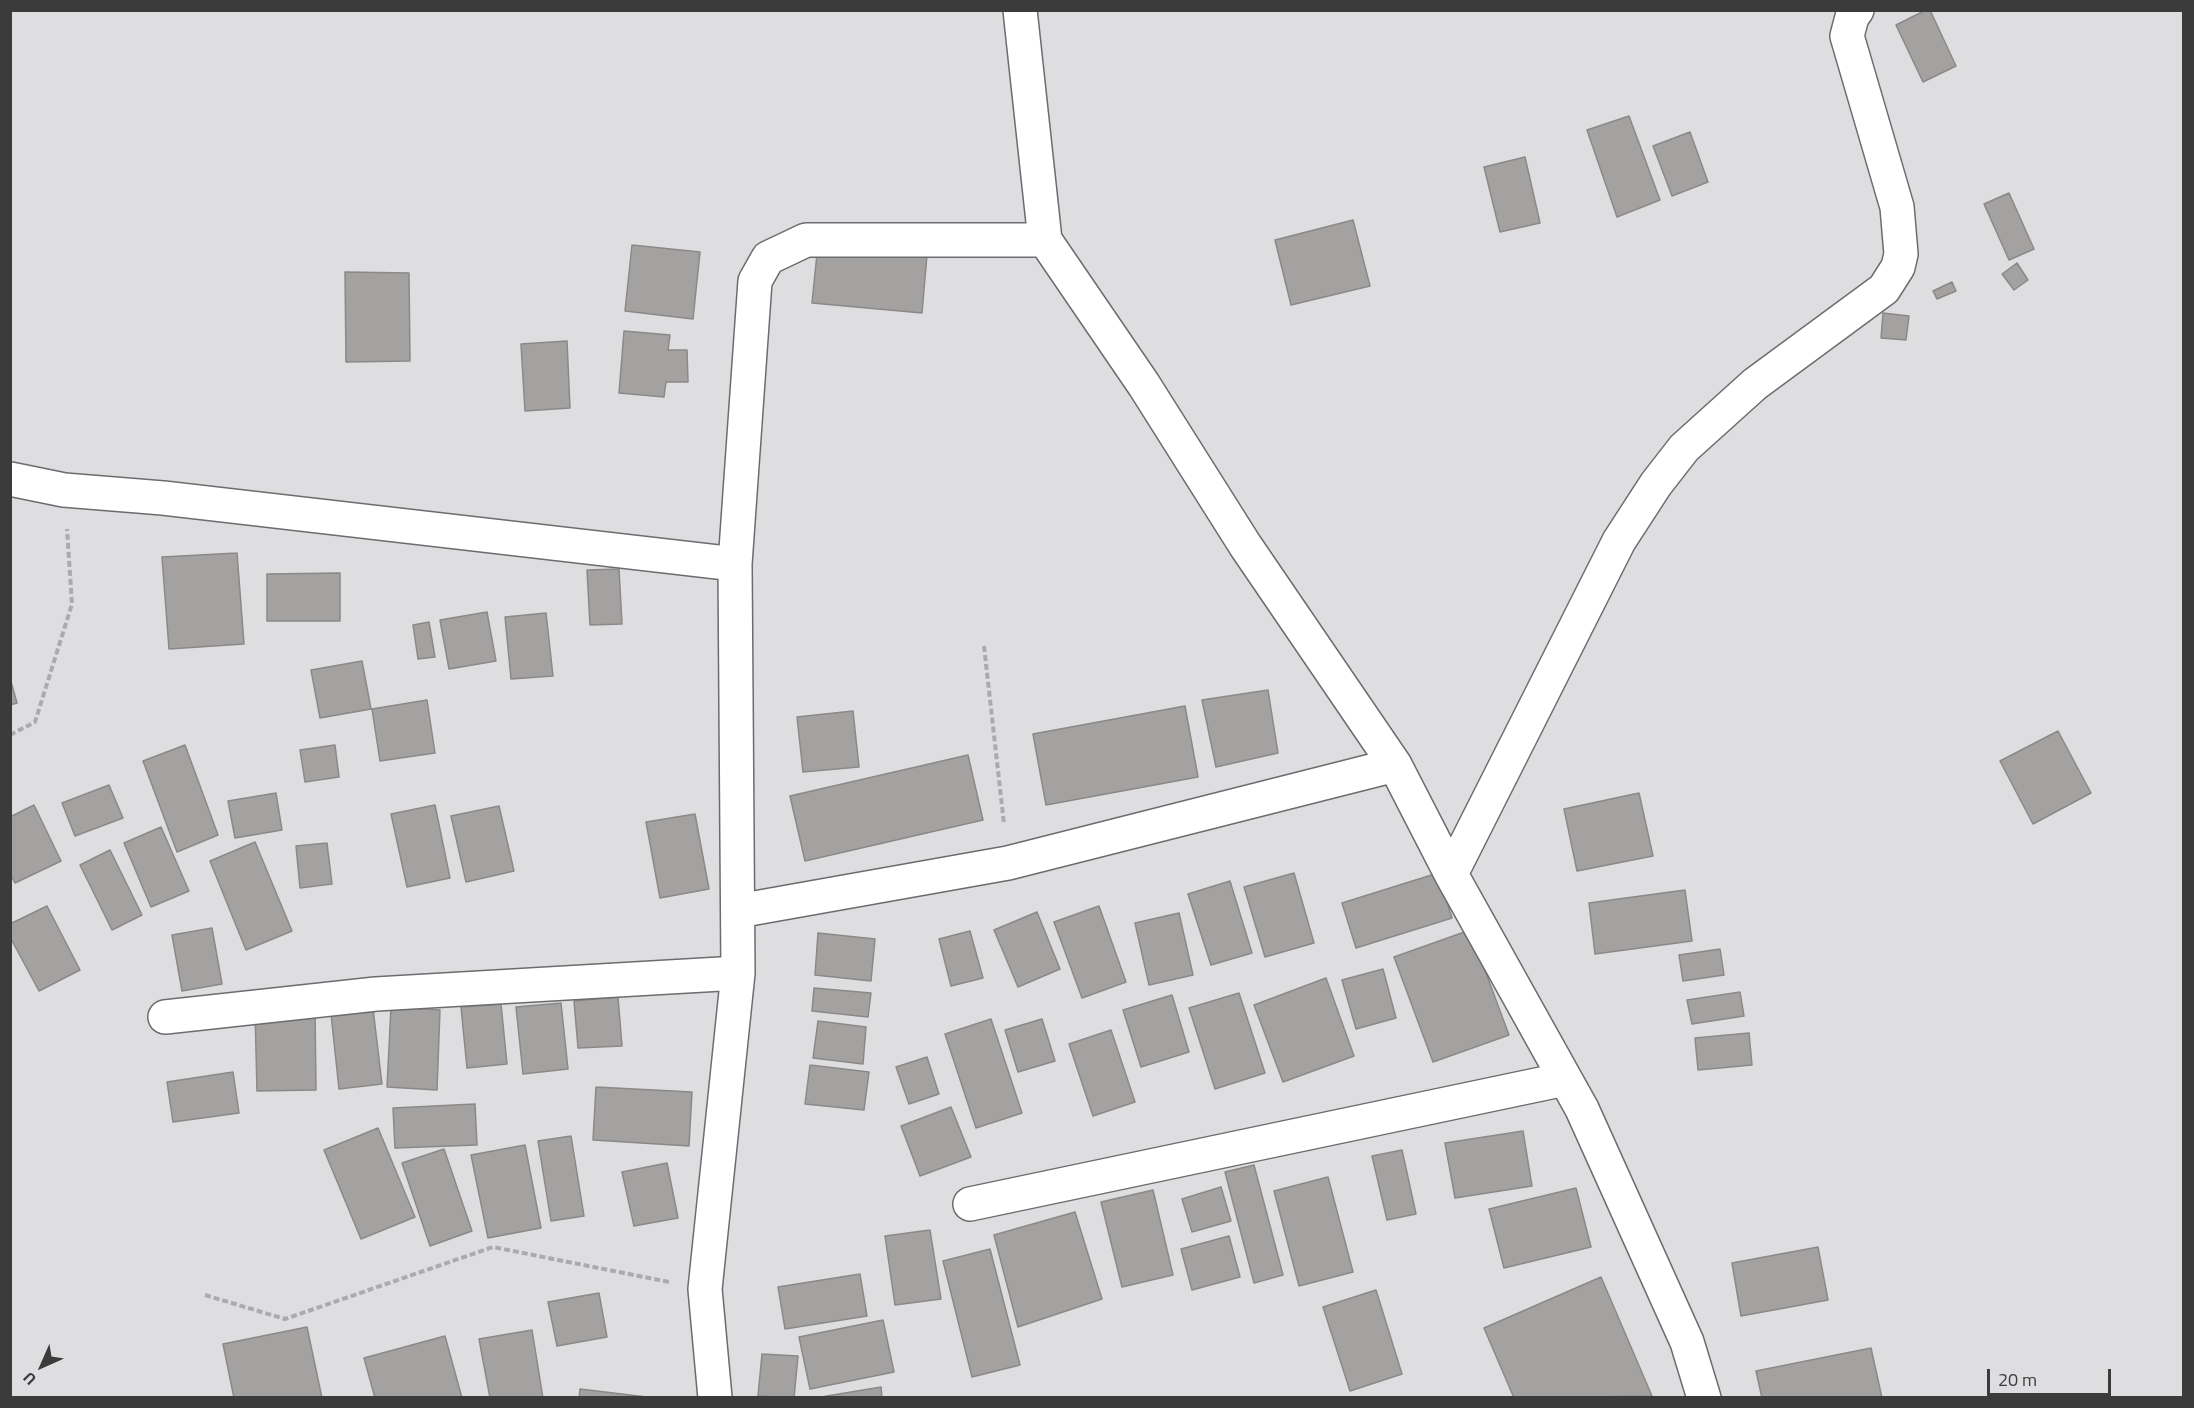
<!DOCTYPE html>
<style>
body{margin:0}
#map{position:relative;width:2194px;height:1408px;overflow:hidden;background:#dedee0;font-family:"Titillium Web",sans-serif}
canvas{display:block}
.frame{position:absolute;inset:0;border:12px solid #3b3b3c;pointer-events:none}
.north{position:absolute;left:12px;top:1336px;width:60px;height:60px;-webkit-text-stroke:4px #dedee0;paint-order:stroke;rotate:225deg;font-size:16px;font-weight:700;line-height:24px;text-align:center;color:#3b3b3c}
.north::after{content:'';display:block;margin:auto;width:21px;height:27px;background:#3b3b3c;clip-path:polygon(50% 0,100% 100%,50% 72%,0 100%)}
.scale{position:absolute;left:1987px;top:1369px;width:124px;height:27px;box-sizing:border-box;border:3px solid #3b3b3c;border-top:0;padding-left:8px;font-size:18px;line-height:21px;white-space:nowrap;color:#3b3b3c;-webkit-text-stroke:4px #dedee0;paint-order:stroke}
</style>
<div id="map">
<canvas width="2194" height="1408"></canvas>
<div class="frame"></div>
<div class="north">U</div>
<div class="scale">20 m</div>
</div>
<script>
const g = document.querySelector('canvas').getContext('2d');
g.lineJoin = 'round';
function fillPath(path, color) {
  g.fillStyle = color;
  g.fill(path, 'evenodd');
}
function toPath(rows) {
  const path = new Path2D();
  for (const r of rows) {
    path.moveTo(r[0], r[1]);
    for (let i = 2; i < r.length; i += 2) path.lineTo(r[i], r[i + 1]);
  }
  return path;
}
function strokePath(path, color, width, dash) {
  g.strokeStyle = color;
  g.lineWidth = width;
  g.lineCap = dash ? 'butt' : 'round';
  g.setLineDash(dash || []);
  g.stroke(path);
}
const building = toPath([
 [1926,10,1930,10,1956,66,1923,82,1896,25,1926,10],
 [1629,116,1660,200,1617,217,1587,130,1629,116],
 [1690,132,1708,182,1672,196,1653,146,1690,132],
 [1525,157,1540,223,1500,232,1484,167,1525,157],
 [2009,193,2034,249,2009,260,1984,204,2009,193],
 [1353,220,1370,286,1291,305,1275,240,1353,220],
 [818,244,927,255,922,313,812,303,818,244],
 [632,245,700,252,693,319,625,311,632,245],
 [2017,263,2028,280,2014,290,2002,274,2017,263],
 [345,272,409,273,410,361,346,362,345,272],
 [1952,282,1956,291,1937,299,1933,291,1952,282],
 [1883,313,1909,316,1906,340,1881,338,1883,313],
 [624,331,670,335,668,350,687,350,688,382,666,382,664,397,619,393,624,331],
 [567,341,570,408,525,411,521,344,567,341],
 [237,553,244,644,169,649,162,557,237,553],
 [619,569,622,624,590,625,587,570,619,569],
 [340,573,340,621,267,621,267,574,340,573],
 [487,612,496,661,449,669,440,620,487,612],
 [546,613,553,676,511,679,505,617,546,613],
 [429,622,435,657,418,659,413,625,429,622],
 [362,661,371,709,320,718,311,670,362,661],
 [10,678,17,703,10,705,10,678],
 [1268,690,1278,753,1216,767,1202,700,1268,690],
 [427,700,435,753,380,761,372,709,427,700],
 [1185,706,1198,777,1046,805,1033,734,1185,706],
 [853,711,859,767,803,772,797,717,853,711],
 [2058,731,2091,793,2033,824,2000,761,2058,731],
 [185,745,218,835,177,852,143,761,185,745],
 [335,745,339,777,305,782,300,750,335,745],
 [968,755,983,820,805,861,790,796,968,755],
 [109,785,123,818,75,836,62,803,109,785],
 [276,793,282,830,235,838,228,801,276,793],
 [1639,793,1653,856,1577,871,1564,809,1639,793],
 [34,805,61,861,15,883,10,874,10,817,34,805],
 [435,805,450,878,407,887,391,814,435,805],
 [499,806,514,871,466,882,451,816,499,806],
 [695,814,709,889,660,898,646,822,695,814],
 [161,827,189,891,151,907,124,843,161,827],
 [255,842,292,931,246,950,210,861,255,842],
 [327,843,332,884,300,888,296,846,327,843],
 [110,850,142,915,112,930,80,865,110,850],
 [1294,873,1314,943,1265,957,1244,887,1294,873],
 [1438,873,1452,918,1356,948,1342,903,1438,873],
 [1230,881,1252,953,1211,965,1188,894,1230,881],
 [1685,890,1692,941,1595,954,1589,903,1685,890],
 [47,906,80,970,39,991,10,937,10,924,47,906],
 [1099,906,1126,982,1082,998,1054,922,1099,906],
 [1037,912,1060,969,1018,987,994,930,1037,912],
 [1179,913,1193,975,1149,985,1135,923,1179,913],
 [212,928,222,984,182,991,172,935,212,928],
 [1470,930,1509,1035,1433,1062,1394,957,1470,930],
 [970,931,983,978,951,986,939,939,970,931],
 [818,933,875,939,871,981,815,975,818,933],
 [1720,949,1724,975,1683,981,1679,955,1720,949],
 [1383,969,1396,1018,1356,1029,1342,980,1383,969],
 [1326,978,1354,1056,1283,1082,1254,1005,1326,978],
 [814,988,871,993,868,1017,812,1011,814,988],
 [1740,992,1744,1016,1692,1024,1687,1000,1740,992],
 [1239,993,1265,1073,1215,1089,1189,1008,1239,993],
 [1172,995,1189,1052,1141,1067,1123,1010,1172,995],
 [618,997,622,1046,578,1048,574,1001,618,997],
 [372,1000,382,1084,339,1089,330,1005,372,1000],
 [561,1003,568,1069,523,1074,516,1007,561,1003],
 [501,1004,507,1064,467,1068,461,1007,501,1004],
 [391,1007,440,1010,437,1090,387,1087,391,1007],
 [315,1010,316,1090,257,1091,255,1011,315,1010],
 [991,1019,1022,1113,976,1128,945,1034,991,1019],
 [1042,1019,1055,1061,1018,1072,1005,1030,1042,1019],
 [818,1021,866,1027,863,1064,813,1058,818,1021],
 [1111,1030,1135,1102,1093,1116,1069,1044,1111,1030],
 [1749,1033,1752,1065,1698,1070,1695,1038,1749,1033],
 [927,1057,939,1094,909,1104,896,1067,927,1057],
 [810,1065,869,1072,864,1110,805,1104,810,1065],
 [233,1072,239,1113,173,1122,167,1082,233,1072],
 [596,1087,692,1092,689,1146,593,1140,596,1087],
 [475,1104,477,1145,395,1148,393,1108,475,1104],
 [951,1107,971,1157,920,1176,901,1126,951,1107],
 [378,1128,415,1217,361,1239,324,1150,378,1128],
 [1523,1131,1532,1186,1455,1198,1445,1143,1523,1131],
 [571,1136,584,1216,551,1221,538,1141,571,1136],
 [525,1145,541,1228,488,1238,471,1155,525,1145],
 [444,1149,472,1231,430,1246,402,1163,444,1149],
 [1402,1150,1416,1214,1387,1220,1372,1156,1402,1150],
 [667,1163,678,1218,634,1226,622,1172,667,1163],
 [1254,1165,1283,1275,1254,1283,1225,1172,1254,1165],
 [1328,1177,1353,1272,1299,1286,1274,1191,1328,1177],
 [1221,1187,1231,1221,1192,1232,1182,1199,1221,1187],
 [1576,1188,1591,1247,1504,1268,1489,1209,1576,1188],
 [1153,1190,1173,1275,1122,1287,1101,1202,1153,1190],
 [1075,1212,1102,1299,1018,1327,994,1235,1075,1212],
 [930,1230,941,1299,895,1305,885,1236,930,1230],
 [1229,1236,1240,1277,1192,1290,1181,1249,1229,1236],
 [1818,1247,1828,1300,1741,1316,1732,1263,1818,1247],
 [990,1249,1020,1365,972,1377,943,1261,990,1249],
 [860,1274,867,1316,785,1329,778,1287,860,1274],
 [1601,1277,1652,1396,1514,1398,1484,1328,1601,1277],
 [1376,1290,1402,1374,1350,1391,1323,1307,1376,1290],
 [599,1293,607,1337,557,1346,548,1302,599,1293],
 [883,1320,894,1372,810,1389,799,1337,883,1320],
 [307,1327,322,1398,234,1398,223,1344,307,1327],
 [532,1330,543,1398,490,1398,479,1339,532,1330],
 [445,1336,462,1398,375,1398,364,1358,445,1336],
 [1871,1348,1882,1398,1762,1398,1756,1371,1871,1348],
 [762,1354,798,1356,794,1398,758,1396,762,1354],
 [881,1387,882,1398,815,1398,881,1387],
 [580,1389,655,1398,579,1398,580,1389]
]);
const path = toPath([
 [984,646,1004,824],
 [10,735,35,722,72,604,67,529],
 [205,1295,285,1319,493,1247,669,1282]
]);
const minor = toPath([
 [1020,10,1045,240,1144,385,1245,545,1395,765,1451,874,1582,1109,1687,1342,1704,1398],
 [10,479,64,490,163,498,735,564],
 [1451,874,1619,541,1656,484,1684,448,1755,384,1884,289,1898,267,1901,254,1897,207,1847,36,1852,17,1857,10],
 [738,911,1008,863,1395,765],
 [165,1017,376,994,738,973],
 [970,1204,1565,1079],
 [715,1398,705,1289,738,973,735,564,755,281,768,258,806,240,1045,240]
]);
fillPath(building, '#a4a2a1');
strokePath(building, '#8b8888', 1.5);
strokePath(minor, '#6c6c6e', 36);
strokePath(path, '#ababad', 4, [6, 3]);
strokePath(minor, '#fff', 33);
</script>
